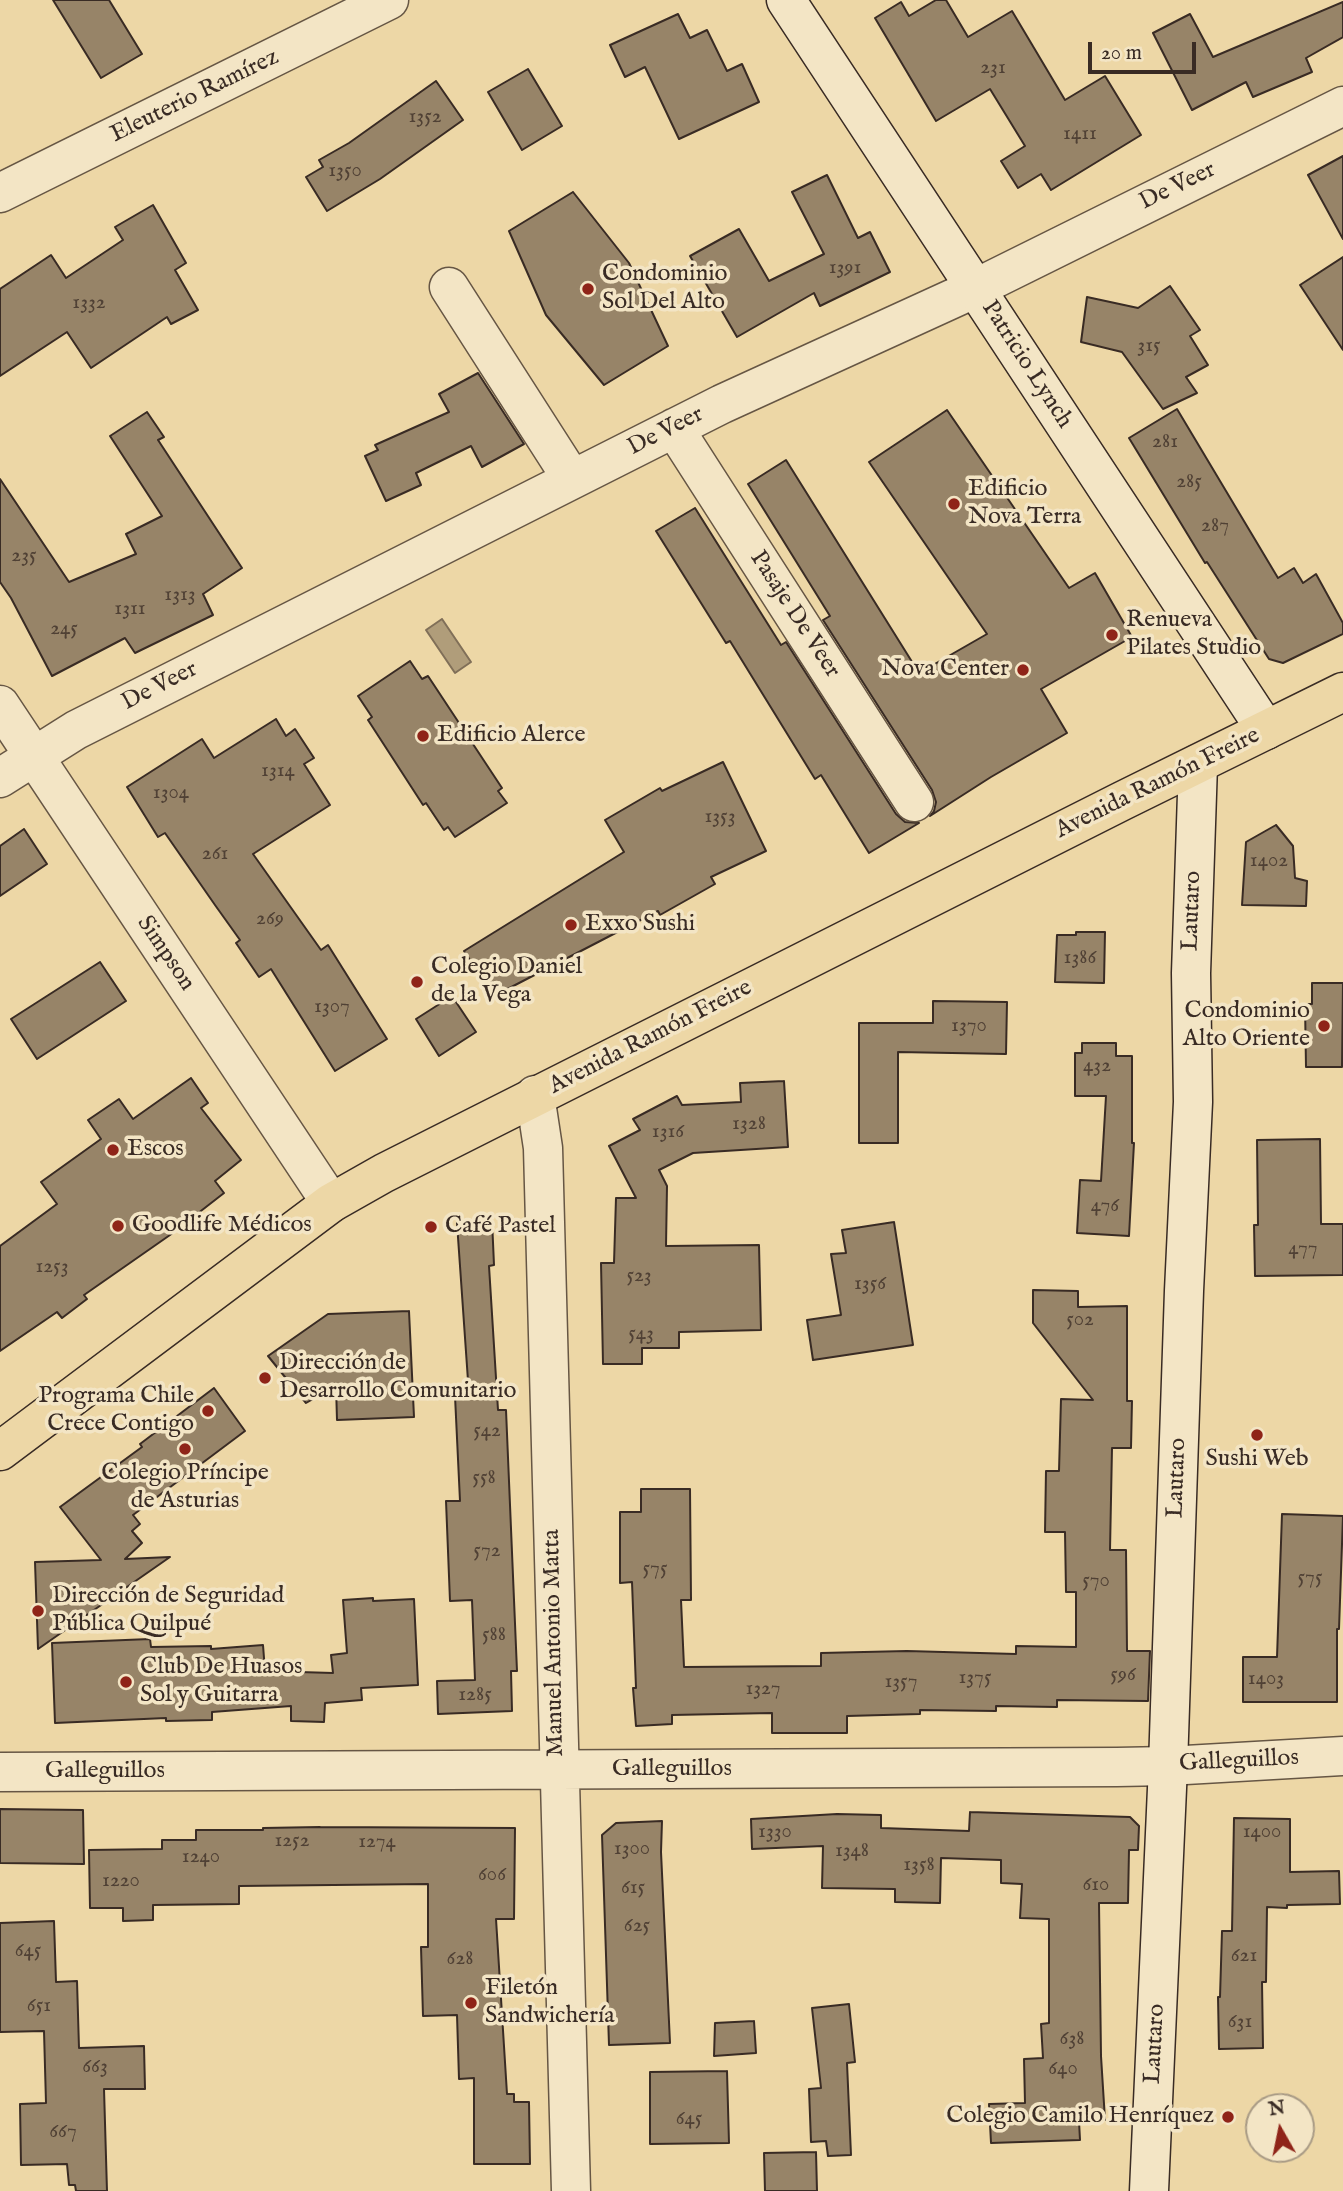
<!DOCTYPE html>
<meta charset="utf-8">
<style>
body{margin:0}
#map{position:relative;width:1343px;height:2191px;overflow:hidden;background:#edd7a6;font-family:"IM FELL English",serif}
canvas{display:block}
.north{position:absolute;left:1245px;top:2093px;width:70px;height:70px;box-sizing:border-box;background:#f3e5c5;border:2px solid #a99b85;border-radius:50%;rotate:351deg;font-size:19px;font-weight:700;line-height:28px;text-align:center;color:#392b24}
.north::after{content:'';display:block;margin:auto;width:24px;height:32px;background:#8f2418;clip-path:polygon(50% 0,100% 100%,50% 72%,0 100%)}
.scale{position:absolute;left:1088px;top:42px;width:108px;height:32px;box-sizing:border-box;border:4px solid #392b24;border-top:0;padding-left:9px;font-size:21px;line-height:24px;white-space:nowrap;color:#392b24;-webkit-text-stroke:5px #f3e5c5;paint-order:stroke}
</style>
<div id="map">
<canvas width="1343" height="2191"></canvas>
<div class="north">N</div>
<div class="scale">20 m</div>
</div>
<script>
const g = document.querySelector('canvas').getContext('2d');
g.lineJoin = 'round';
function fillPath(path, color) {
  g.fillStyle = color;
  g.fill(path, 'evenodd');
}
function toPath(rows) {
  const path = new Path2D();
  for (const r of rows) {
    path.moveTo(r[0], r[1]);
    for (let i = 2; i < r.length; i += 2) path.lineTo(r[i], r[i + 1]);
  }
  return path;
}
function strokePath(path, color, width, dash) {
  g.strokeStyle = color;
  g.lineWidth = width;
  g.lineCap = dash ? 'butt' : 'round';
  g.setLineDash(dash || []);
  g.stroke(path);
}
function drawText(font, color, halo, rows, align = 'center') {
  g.font = font + ' "IM FELL English",serif';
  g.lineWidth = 7;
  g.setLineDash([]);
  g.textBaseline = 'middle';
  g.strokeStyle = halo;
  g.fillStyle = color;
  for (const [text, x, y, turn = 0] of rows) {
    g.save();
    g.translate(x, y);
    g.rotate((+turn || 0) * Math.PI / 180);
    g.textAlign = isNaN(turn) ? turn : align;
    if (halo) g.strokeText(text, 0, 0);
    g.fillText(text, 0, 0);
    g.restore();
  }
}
const water = toPath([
 [442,619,471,662,455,673,426,630,442,619]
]);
const building = toPath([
 [53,0,109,0,142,54,101,78,53,0],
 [936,0,946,0,968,37,1012,11,1065,100,1105,76,1141,135,1051,190,1041,174,1018,188,1001,161,1025,146,990,89,936,121,875,18,901,2,909,16,936,0],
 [1343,2,1343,37,1306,58,1312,72,1253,97,1246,82,1192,110,1153,33,1190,14,1213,57,1343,2],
 [678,14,690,38,707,30,727,71,742,64,759,102,679,139,645,67,625,77,610,45,678,14],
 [528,69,562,126,522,150,488,92,528,69],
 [436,81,463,120,380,179,327,211,306,177,323,167,319,160,349,143,436,81],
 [1343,156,1343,239,1308,175,1343,156],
 [827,175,858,238,870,232,890,272,820,306,814,293,737,337,690,256,739,229,769,281,824,254,792,192,827,175],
 [573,192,629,263,668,346,604,385,546,315,509,231,573,192],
 [153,205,186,263,175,270,198,310,171,324,167,317,91,368,67,332,0,376,0,289,51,255,66,278,123,240,115,227,153,205],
 [1343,257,1343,350,1300,285,1343,257],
 [1170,286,1200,330,1190,336,1208,365,1186,377,1197,393,1163,409,1122,352,1081,342,1087,297,1138,308,1170,286],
 [478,373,524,444,482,467,471,446,416,473,421,485,386,501,365,456,378,450,375,445,449,412,439,394,478,373],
 [1177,409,1278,578,1294,568,1303,583,1316,574,1343,623,1343,634,1283,663,1269,659,1207,562,1205,563,1129,438,1177,409],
 [947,410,1069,588,1095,573,1132,637,1041,689,1067,733,991,777,930,816,934,811,936,802,932,790,823,620,830,616,748,484,786,460,919,673,987,634,869,462,947,410],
 [147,412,164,437,158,440,242,568,203,594,213,615,135,653,125,638,52,676,11,598,0,582,0,479,69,582,136,554,126,534,162,516,110,436,147,412],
 [695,508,781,645,786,642,896,814,905,822,919,823,869,853,821,775,815,779,730,641,726,643,656,531,695,508],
 [410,661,422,679,428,676,502,788,498,791,507,803,455,837,448,827,444,830,426,803,423,805,368,720,372,717,358,696,410,661],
 [276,719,286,736,295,729,314,758,304,764,330,805,253,854,321,950,328,945,387,1039,335,1071,271,969,259,977,236,943,240,940,215,905,165,833,158,837,127,787,202,739,214,758,276,719],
 [723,762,766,851,711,877,715,884,660,915,658,911,494,996,464,951,624,852,605,820,660,788,662,791,723,762],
 [1276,825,1293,846,1295,878,1307,881,1306,906,1242,905,1246,842,1276,825],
 [24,829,47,864,0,896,0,846,24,829],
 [1076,932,1105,932,1104,983,1055,982,1057,935,1076,935,1076,932],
 [100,962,126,1001,37,1059,11,1019,100,962],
 [1312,983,1343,983,1342,1067,1306,1067,1305,1004,1312,1004,1312,983],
 [452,996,476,1032,439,1056,416,1019,452,996],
 [933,1001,1007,1002,1006,1054,898,1052,898,1143,859,1143,859,1023,933,1023,933,1001],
 [1082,1043,1116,1043,1116,1056,1132,1056,1132,1143,1134,1143,1129,1236,1077,1233,1080,1180,1101,1181,1106,1096,1075,1096,1075,1053,1082,1053,1082,1043],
 [191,1078,208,1103,201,1108,241,1160,215,1181,224,1193,170,1235,84,1295,87,1299,62,1318,57,1312,0,1351,0,1246,57,1204,41,1182,101,1139,88,1120,119,1099,133,1119,191,1078],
 [784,1081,788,1147,693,1153,659,1170,667,1186,666,1246,759,1245,761,1330,679,1332,679,1348,642,1348,642,1364,603,1364,601,1263,614,1263,616,1198,636,1198,609,1146,640,1130,633,1119,677,1096,682,1105,741,1102,740,1083,784,1081],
 [1320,1139,1321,1224,1343,1224,1343,1275,1255,1276,1254,1225,1258,1225,1257,1140,1320,1139],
 [492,1220,494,1265,489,1266,498,1410,506,1410,517,1671,511,1671,512,1711,438,1714,437,1681,475,1680,472,1600,450,1601,446,1501,460,1501,455,1396,469,1395,457,1223,492,1220],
 [894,1222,913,1345,813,1360,807,1320,841,1315,831,1254,846,1253,842,1230,894,1222],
 [1033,1290,1078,1291,1078,1307,1127,1306,1127,1401,1132,1401,1131,1448,1112,1448,1110,1550,1126,1550,1127,1651,1150,1651,1148,1701,1057,1700,1057,1707,996,1706,996,1711,920,1710,920,1714,847,1716,847,1733,772,1733,772,1713,672,1715,672,1724,636,1726,633,1688,636,1688,632,1582,620,1583,620,1512,641,1512,641,1489,690,1489,691,1600,681,1600,684,1667,821,1666,821,1653,907,1651,1016,1654,1016,1646,1076,1647,1076,1592,1066,1592,1065,1532,1045,1532,1046,1471,1059,1471,1061,1399,1093,1400,1033,1323,1033,1290],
 [409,1311,414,1417,337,1420,336,1386,306,1403,268,1356,328,1314,409,1311],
 [214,1388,245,1431,133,1515,140,1524,132,1531,142,1543,125,1559,170,1557,38,1649,35,1562,101,1560,60,1507,142,1447,140,1444,214,1388],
 [1282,1514,1343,1516,1339,1629,1337,1629,1337,1702,1243,1702,1243,1657,1277,1657,1282,1514],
 [373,1598,373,1601,414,1599,418,1685,361,1688,362,1700,325,1703,324,1722,291,1721,291,1706,212,1712,212,1720,166,1721,166,1718,55,1723,52,1643,150,1639,151,1647,211,1646,211,1649,263,1645,265,1671,333,1673,331,1655,347,1653,343,1600,373,1598],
 [0,1809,83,1810,84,1864,0,1863,0,1809],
 [970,1812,1130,1817,1139,1826,1138,1850,1129,1850,1128,1903,1099,1903,1101,2056,1105,2120,1079,2121,1080,2140,991,2143,989,2104,1025,2103,1024,2059,1043,2058,1041,2024,1049,2023,1049,1919,1020,1918,1022,1884,1001,1883,1001,1860,941,1858,940,1903,895,1902,895,1889,822,1888,823,1846,752,1849,751,1819,837,1814,881,1815,881,1828,969,1831,970,1812],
 [1234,1818,1290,1819,1290,1872,1339,1871,1340,1904,1287,1905,1287,1908,1267,1907,1266,1982,1262,1982,1263,2048,1219,2049,1218,1997,1220,1997,1222,1931,1232,1931,1234,1818],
 [662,1821,661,1852,670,2043,609,2045,602,1835,616,1823,662,1821],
 [320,1827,515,1828,514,1919,496,1919,507,2094,514,2094,514,2102,529,2102,530,2164,474,2164,474,2078,459,2079,457,2015,423,2016,421,1947,428,1947,428,1884,239,1886,239,1904,153,1905,153,1920,123,1921,123,1908,90,1908,89,1850,162,1849,162,1840,196,1840,196,1830,263,1830,263,1828,320,1827],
 [54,1921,56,1982,77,1981,79,2048,144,2046,145,2089,104,2089,107,2191,76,2191,75,2185,69,2185,67,2164,21,2165,20,2104,46,2103,44,2031,0,2032,0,1923,54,1921],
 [849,2004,855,2062,847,2063,851,2155,828,2156,826,2141,811,2142,809,2089,821,2088,812,2008,849,2004],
 [754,2021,756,2053,714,2056,715,2023,754,2021],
 [727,2071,729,2143,650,2144,650,2072,727,2071],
 [816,2152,817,2191,765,2191,764,2153,816,2152]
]);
const street = toPath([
 [0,193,389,0],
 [449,287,572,479],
 [674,428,914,802],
 [0,705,331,1203],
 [0,778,76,730,722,404,976,288,1343,106],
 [535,1095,543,1148,571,2191],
 [0,1772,1117,1767,1168,1766,1343,1756]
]);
const secondary = toPath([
 [786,0,1266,730],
 [1149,2191,1168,1766,1184,1291,1193,1102,1191,973,1198,764]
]);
const primary = toPath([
 [0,1451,331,1203,384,1173,1122,801,1343,692]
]);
const markers = [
 [588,289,7,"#8f2418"],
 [954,504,7,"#8f2418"],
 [1112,635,7,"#8f2418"],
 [1023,670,7,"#8f2418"],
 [423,736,7,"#8f2418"],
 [571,925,7,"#8f2418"],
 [417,982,7,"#8f2418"],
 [1324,1026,7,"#8f2418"],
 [113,1150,7,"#8f2418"],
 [118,1226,7,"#8f2418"],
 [431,1227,7,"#8f2418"],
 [265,1378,7,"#8f2418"],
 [208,1411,7,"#8f2418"],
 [1257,1435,7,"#8f2418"],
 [185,1449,7,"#8f2418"],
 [38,1611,7,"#8f2418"],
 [126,1682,7,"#8f2418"],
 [471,2003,7,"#8f2418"],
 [1228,2117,7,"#8f2418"]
];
const numberNames = [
 ["231",993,69],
 ["1352",425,118],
 ["1411",1080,135],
 ["1350",345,172],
 ["1391",845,269],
 ["1332",89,304],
 ["315",1149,347],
 ["281",1165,443],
 ["285",1189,483],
 ["287",1215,527],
 ["235",24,557],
 ["1313",180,596],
 ["1311",130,610],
 ["245",64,630],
 ["1314",278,772],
 ["1304",171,794],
 ["1353",720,818],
 ["261",215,855],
 ["1402",1269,862],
 ["269",270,920],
 ["1386",1080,959],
 ["1307",332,1008],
 ["1370",969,1027],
 ["432",1097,1067],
 ["1328",749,1125],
 ["1316",668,1133],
 ["476",1105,1207],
 ["477",1303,1250],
 ["1253",52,1268],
 ["523",639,1277],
 ["1356",870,1285],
 ["502",1080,1321],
 ["543",641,1335],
 ["542",487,1432],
 ["558",484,1479],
 ["572",487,1552],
 ["575",655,1570],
 ["575",1310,1579],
 ["570",1096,1582],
 ["588",494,1636],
 ["596",1123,1676],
 ["1375",975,1679],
 ["1403",1266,1680],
 ["1357",901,1683],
 ["1327",763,1690],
 ["1285",475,1696],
 ["1330",775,1833],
 ["1400",1262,1833],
 ["1252",292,1842],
 ["1274",377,1843],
 ["1300",632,1850],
 ["1348",852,1852],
 ["1240",201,1858],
 ["1358",919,1866],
 ["606",492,1876],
 ["1220",121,1882],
 ["610",1096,1886],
 ["615",633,1889],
 ["625",637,1927],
 ["645",28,1952],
 ["621",1244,1957],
 ["628",460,1960],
 ["651",39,2007],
 ["631",1240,2023],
 ["638",1072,2040],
 ["663",95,2068],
 ["640",1063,2070],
 ["645",689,2120],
 ["667",63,2133]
];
const streetNames = [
 ["Eleuterio Ramírez",195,97,-26],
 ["De Veer",1178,187,-26],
 ["Patricio Lynch",1026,365,57],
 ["De Veer",666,432,-27],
 ["Pasaje De Veer",794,615,57],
 ["De Veer",160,687,-27],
 ["Avenida Ramón Freire",1158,784,-26],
 ["Lautaro",1193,911,-88],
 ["Simpson",165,954,56],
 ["Avenida Ramón Freire",651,1038,-27],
 ["Lautaro",1178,1478,-88],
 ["Manuel Antonio Matta",555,1643,-91],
 ["Galleguillos",1239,1762,-3],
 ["Galleguillos",672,1770],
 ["Galleguillos",105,1772],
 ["Lautaro",1156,2044,-87]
];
const poiNames = [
 ["Condominio",602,275],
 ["Sol Del Alto",602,303],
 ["Edificio",968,490],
 ["Nova Terra",968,518],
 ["Renueva",1126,621],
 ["Pilates Studio",1126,649],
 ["Nova Center",1009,670,"right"],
 ["Edificio Alerce",437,736],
 ["Exxo Sushi",585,925],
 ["Colegio Daniel",431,968],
 ["de la Vega",431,996],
 ["Condominio",1310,1012,"right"],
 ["Alto Oriente",1310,1040,"right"],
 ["Escos",127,1150],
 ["Goodlife Médicos",132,1226],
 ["Café Pastel",445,1227],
 ["Dirección de",279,1364],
 ["Desarrollo Comunitario",279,1392],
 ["Programa Chile",194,1397,"right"],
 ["Crece Contigo",194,1425,"right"],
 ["Sushi Web",1257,1460,"center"],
 ["Colegio Príncipe",185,1474,"center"],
 ["de Asturias",185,1502,"center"],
 ["Dirección de Seguridad",52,1597],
 ["Pública Quilpué",52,1625],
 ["Club De Huasos",140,1668],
 ["Sol y Guitarra",140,1696],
 ["Filetón",485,1989],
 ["Sandwichería",485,2017],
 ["Colegio Camilo Henríquez",1214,2117,"right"]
];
fillPath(water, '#b09d7a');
strokePath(water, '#806f58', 2);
fillPath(building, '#978468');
strokePath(building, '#392b24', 2);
strokePath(street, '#665644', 41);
strokePath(secondary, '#392b24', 41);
strokePath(primary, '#392b24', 41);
strokePath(street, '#f3e5c5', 38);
strokePath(secondary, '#f3e5c5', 38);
strokePath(primary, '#edd7a6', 38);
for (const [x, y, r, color] of markers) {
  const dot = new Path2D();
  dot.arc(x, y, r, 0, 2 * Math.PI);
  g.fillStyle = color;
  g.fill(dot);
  strokePath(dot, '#f3e5c5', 2.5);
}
drawText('21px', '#504135', null, numberNames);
drawText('24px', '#392b24', '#f3e5c5', streetNames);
drawText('24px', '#392b24', '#f3e5c5', poiNames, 'left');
</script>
